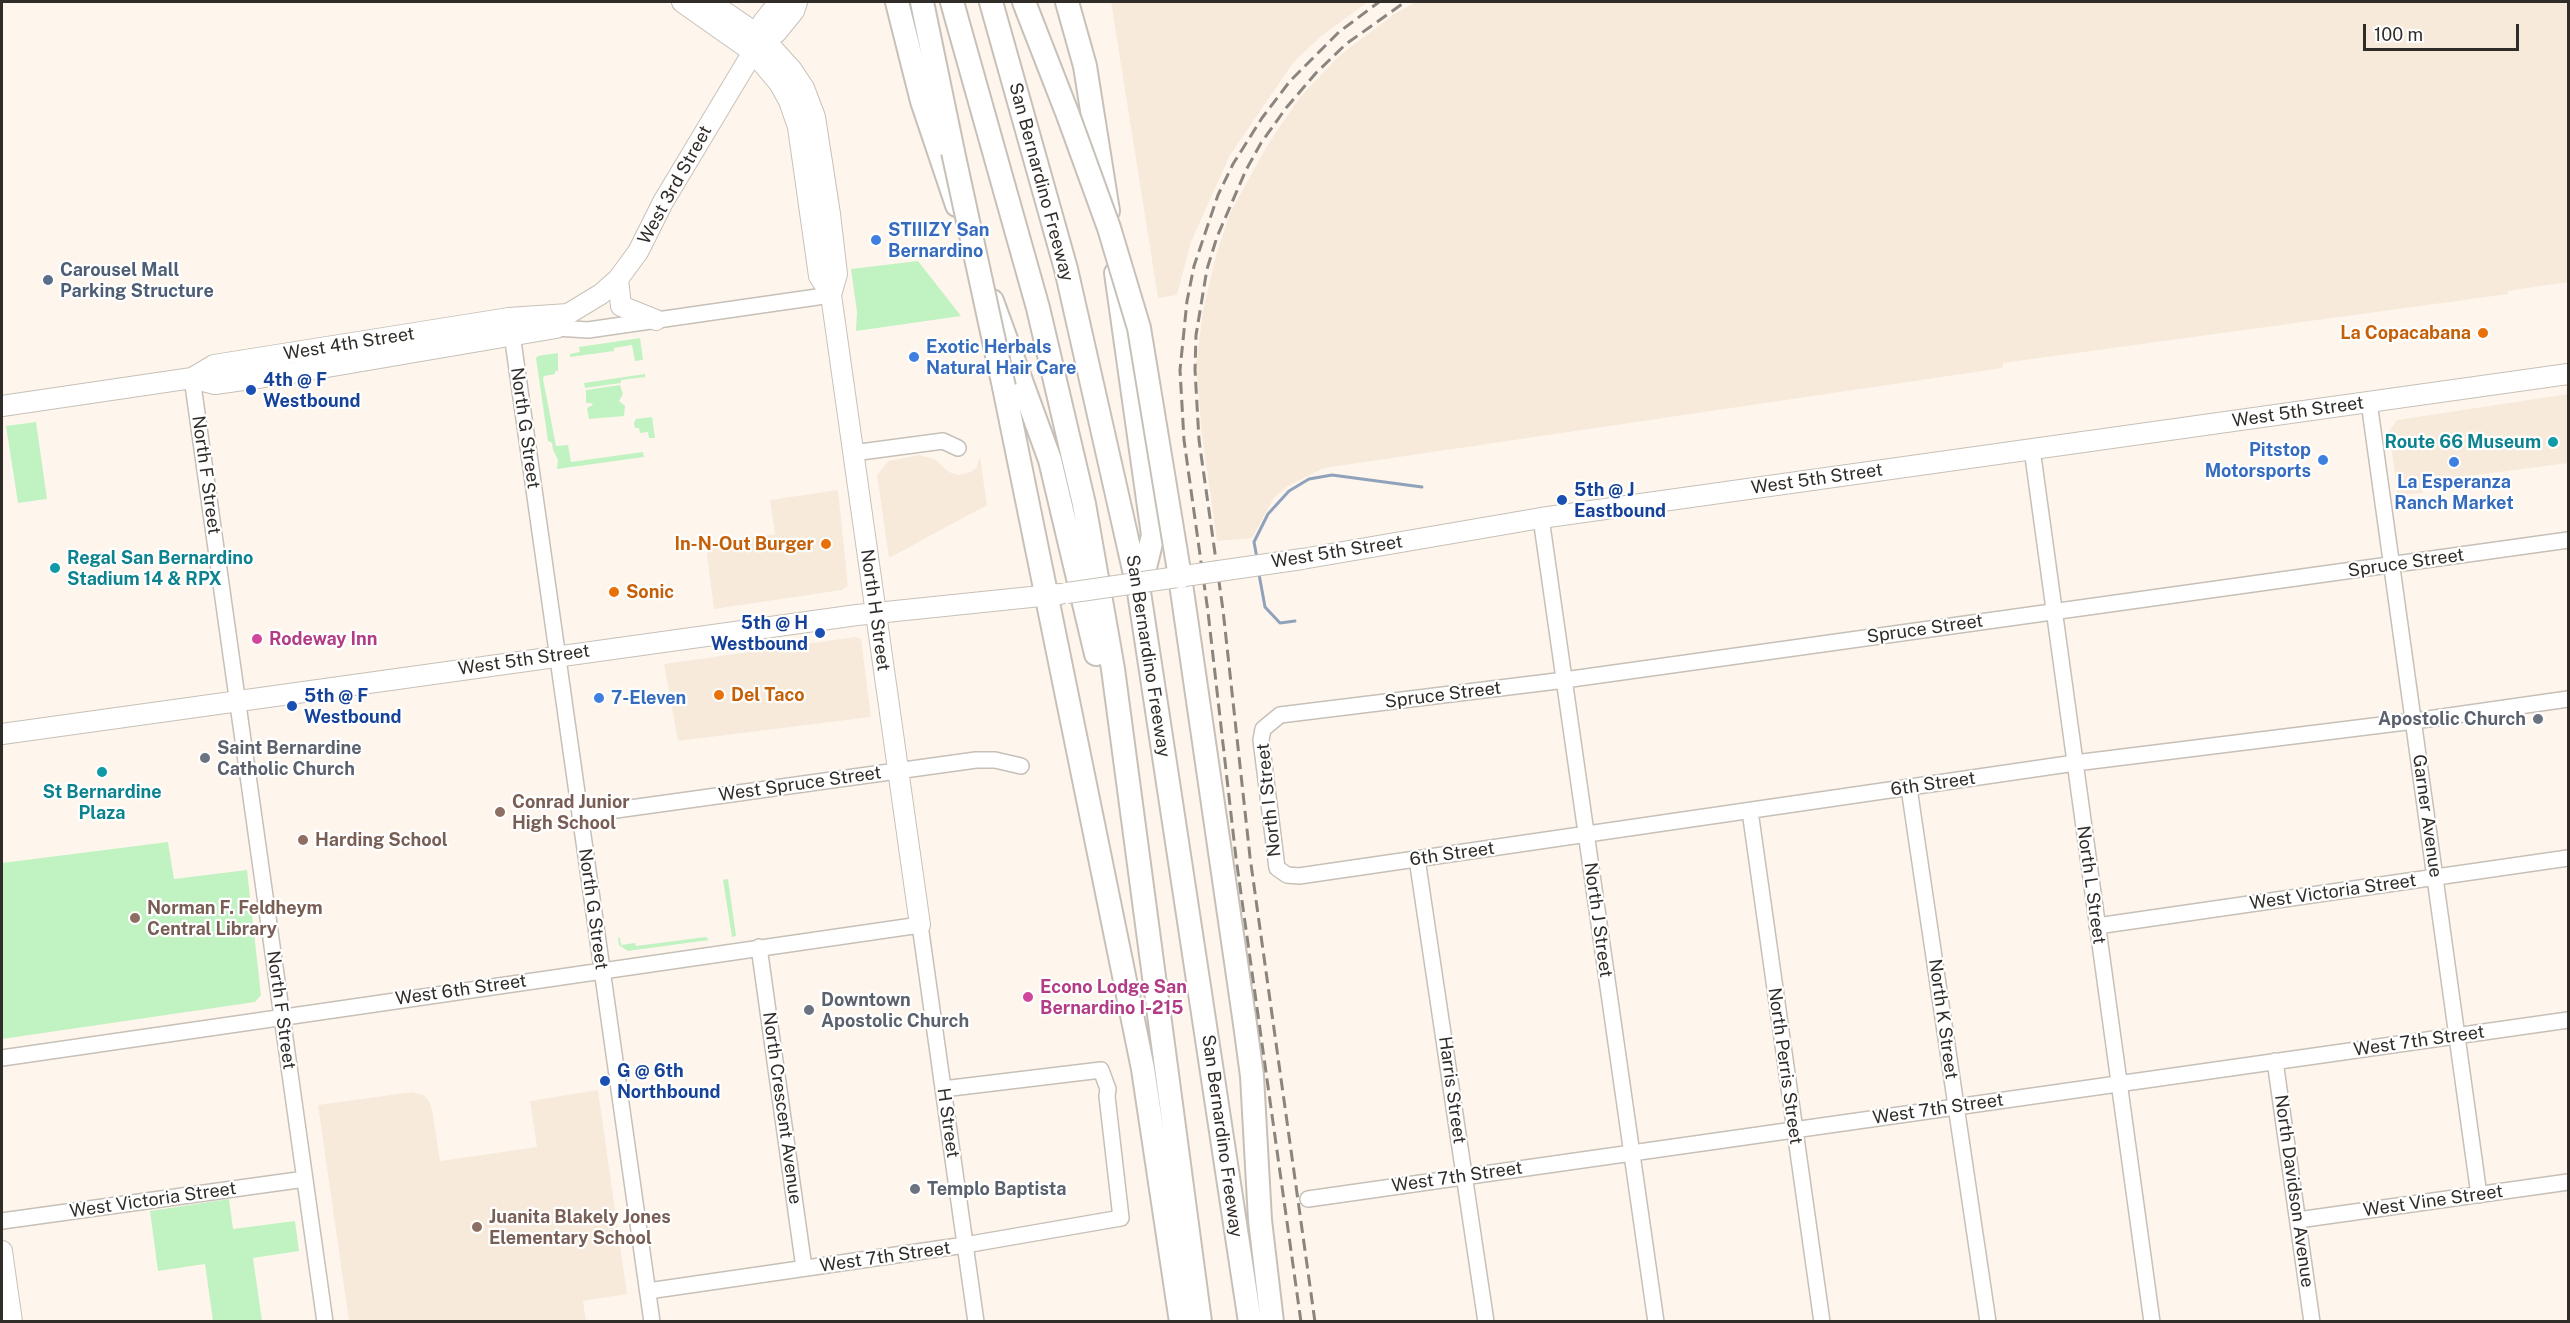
<!DOCTYPE html>
<style>
body{margin:0}
#map{position:relative;width:2570px;height:1323px;overflow:hidden;background:#fef6ed;font-family:"Public Sans",sans-serif}
canvas{display:block}
.frame{position:absolute;inset:0;border:3px solid #302d29;pointer-events:none}
.scale{position:absolute;left:2363px;top:24px;width:156px;height:27px;box-sizing:border-box;border:3px solid #302d29;border-top:0;padding-left:8px;font-size:18px;line-height:21px;white-space:nowrap;color:#302d29;-webkit-text-stroke:4px #fff;paint-order:stroke}
</style>
<div id="map">
<canvas width="2570" height="1323"></canvas>
<div class="frame"></div>
<div class="scale">100 m</div>
</div>
<script>
const g = document.querySelector('canvas').getContext('2d');
g.lineJoin = 'round';
function fillPath(path, color) {
  g.fillStyle = color;
  g.fill(path, 'evenodd');
}
function toPath(rows) {
  const path = new Path2D();
  for (const r of rows) {
    path.moveTo(r[0], r[1]);
    for (let i = 2; i < r.length; i += 2) path.lineTo(r[i], r[i + 1]);
  }
  return path;
}
function strokePath(path, color, width, dash) {
  g.strokeStyle = color;
  g.lineWidth = width;
  g.lineCap = dash ? 'butt' : 'round';
  g.setLineDash(dash || []);
  g.stroke(path);
}
function drawText(font, color, halo, rows, align = 'center') {
  g.font = font + ' "Public Sans",sans-serif';
  g.lineWidth = 4.5;
  g.setLineDash([]);
  g.textBaseline = 'middle';
  g.strokeStyle = halo;
  g.fillStyle = color;
  for (const [text, x, y, turn = 0] of rows) {
    g.save();
    g.translate(x, y);
    g.rotate((+turn || 0) * Math.PI / 180);
    g.textAlign = isNaN(turn) ? turn : align;
    if (halo) g.strokeText(text, 0, 0);
    g.fillText(text, 0, 0);
    g.restore();
  }
}
const built = toPath([
 [1111,2,1368,2,1320,37,1293,63,1230,155,1191,242,1177,295,1158,298],
 [1416,2,2568,2,2568,282,2508,291,2508,294,2003,363,2003,368,1324,468,1288,486,1274,498,1252,538,1217,541,1202,435,1196,365,1203,311,1216,255,1231,211,1268,144,1300,97,1339,56,1394,14],
 [2568,394,2568,463,2422,482,2423,493,2398,495,2389,432,2397,420],
 [919,455,934,459,949,472,958,475,971,472,976,468,980,457,987,505,889,558,877,475,888,461],
 [838,490,848,586,842,590,714,609,706,546,775,534,770,500],
 [855,637,861,639,871,717,678,741,664,664],
 [598,1090,627,1294,583,1301,586,1321,349,1321,318,1105,412,1092,423,1095,429,1101,432,1109,440,1161,537,1147,530,1101]
]);
const green = toPath([
 [918,261,961,316,856,331,857,312,851,269],
 [640,338,643,360,635,361,632,345,614,348,614,351,570,357,570,354,580,352,579,347],
 [558,353,558,371,555,371,555,374,544,376,543,379,556,446,568,445,571,462,643,452,644,457,557,469,558,460,553,450,552,443,548,441,536,358,538,356],
 [645,374,645,377,621,380,621,383,585,388,584,383],
 [620,385,623,394,619,401,625,406,624,416,589,419,587,408,593,405,591,403,586,403,586,390],
 [652,417,655,438,649,438,648,432,640,433,639,428,635,428,634,423,636,419],
 [36,422,47,499,18,503,6,426],
 [168,842,174,879,247,870,261,995,255,1002,2,1039,2,863],
 [728,879,736,936,732,937,723,880],
 [618,937,620,938,621,945,635,943,636,946,706,937,709,940,628,951,619,945],
 [229,1199,233,1229,295,1221,299,1251,253,1258,262,1321,213,1321,205,1264,158,1271,150,1211]
]);
const stream = toPath([
 [1257,558,1254,542,1268,514,1289,491,1309,479,1332,475,1422,487],
 [1259,574,1265,607,1280,623,1295,621]
]);
const minor = toPath([
 [511,327,652,1322],
 [556,328,588,330,831,295],
 [192,378,325,1322],
 [2369,402,2479,1195],
 [2032,449,2152,1322],
 [853,453,943,441,958,448],
 [1541,518,1656,1322],
 [2568,540,1557,681,1280,715,1263,729,1261,740,1277,868,1287,875,1299,876,2075,763,2414,721,2568,699],
 [1909,788,1988,1322],
 [1750,811,1822,1322],
 [580,815,976,760,995,760,1021,766],
 [1417,859,1486,1322],
 [2097,926,2568,858],
 [759,947,804,1268],
 [2,1058,920,925,976,1322],
 [2275,1061,2312,1322],
 [1308,1199,2568,1020],
 [2298,1220,2568,1182],
 [2,1221,305,1179],
 [648,1291,965,1245,1121,1218,1107,1096,1108,1089,1101,1070,943,1089]
]);
const major = toPath([
 [682,2,753,52,779,83,789,101,798,127,819,276,831,295,920,925],
 [710,2,763,38,792,70,804,88,815,117,830,214,837,274,831,295],
 [763,38,763,22,779,2],
 [618,279,621,306,656,320],
 [192,378,215,384,292,373,556,328,568,314,601,294,618,279,638,252,663,202,753,52,763,38,776,33,794,11,797,2],
 [2,406,192,378,214,365,509,318,568,314],
 [1302,559,1541,518,2568,374],
 [2,734,857,615,1060,594],
 [2,1251,12,1322]
]);
const highway = toPath([
 [897,2,922,101,957,205],
 [922,2,953,152],
 [952,2,1038,308,1084,504,1113,669,1200,1322],
 [991,2,1066,269,1139,592,1250,1322],
 [1024,2,1068,115],
 [1067,2,1085,66,1108,211],
 [1116,273,1153,535,1141,584],
 [992,301,1050,460,1096,654],
 [1004,387,1143,1069,1181,1322],
 [1180,577,1245,1024,1252,1076,1260,1220,1272,1322]
]);
const rail = toPath([
 [1301,1322,1236,858,1208,612,1184,440,1180,370,1187,301,1194,266,1218,195,1233,164,1262,118,1290,81,1339,32,1379,2],
 [1315,1322,1250,857,1223,610,1199,440,1195,370,1196,335,1207,269,1217,237,1246,170,1261,143,1286,108,1316,73,1346,44,1405,2]
]);
const majorBridge = toPath([
 [1067,593,1302,559]
]);
const highwayBridge = toPath([
 [1068,115,1109,228,1139,328,1180,577],
 [953,152,1004,387]
]);
const markers = [
 [876,240,6,"#3f7fe0"],
 [48,280,6,"#5c6f8a"],
 [2483,333,6,"#e8710a"],
 [914,357,6,"#3f7fe0"],
 [251,390,6,"#1a4fb4"],
 [2553,442,6,"#0f9aa8"],
 [2323,460,6,"#3f7fe0"],
 [2454,462,6,"#3f7fe0"],
 [1562,500,6,"#1a4fb4"],
 [826,544,6,"#e8710a"],
 [55,568,6,"#0f9aa8"],
 [614,592,6,"#e8710a"],
 [820,633,6,"#1a4fb4"],
 [257,639,6,"#d1479c"],
 [719,695,6,"#e8710a"],
 [599,698,6,"#3f7fe0"],
 [292,706,6,"#1a4fb4"],
 [2538,719,6,"#6b7280"],
 [205,758,6,"#6b7280"],
 [102,772,6,"#0f9aa8"],
 [500,812,6,"#8d6e63"],
 [303,840,6,"#8d6e63"],
 [135,918,6,"#8d6e63"],
 [1028,997,6,"#d1479c"],
 [809,1010,6,"#6b7280"],
 [605,1081,6,"#1a4fb4"],
 [915,1189,6,"#6b7280"],
 [477,1227,6,"#8d6e63"]
];
const streetNames = [
 ["San Bernardino Freeway",1041,182,75],
 ["West 3rd Street",675,185,-61],
 ["West 4th Street",349,344,-9],
 ["West 5th Street",2298,412,-8],
 ["North G Street",525,428,82],
 ["North F Street",206,475,82],
 ["West 5th Street",1817,479,-8],
 ["West 5th Street",1337,552,-9],
 ["Spruce Street",2406,563,-8],
 ["North H Street",875,610,82],
 ["Spruce Street",1925,629,-8],
 ["San Bernardino Freeway",1148,656,81],
 ["West 5th Street",524,660,-8],
 ["Spruce Street",1443,695,-7],
 ["West Spruce Street",800,784,-8],
 ["6th Street",1933,784,-8],
 ["North I Street",1269,800,-96],
 ["Garner Avenue",2427,816,82],
 ["6th Street",1452,854,-8],
 ["North L Street",2091,885,82],
 ["West Victoria Street",2333,892,-8],
 ["North G Street",593,909,82],
 ["North J Street",1598,920,82],
 ["West 6th Street",461,990,-8],
 ["North F Street",281,1010,82],
 ["North K Street",1943,1019,82],
 ["West 7th Street",2419,1041,-8],
 ["North Perris Street",1785,1066,82],
 ["Harris Street",1452,1090,82],
 ["North Crescent Avenue",782,1108,82],
 ["West 7th Street",1938,1109,-8],
 ["H Street",948,1123,82],
 ["San Bernardino Freeway",1222,1136,82],
 ["West 7th Street",1457,1177,-8],
 ["North Davidson Avenue",2294,1191,82],
 ["West Victoria Street",153,1200,-8],
 ["West Vine Street",2433,1201,-8],
 ["West 7th Street",885,1257,-8]
];
const shopNames = [
 ["STIIIZY San",888,230],
 ["Bernardino",888,251],
 ["Exotic Herbals",926,347],
 ["Natural Hair Care",926,368],
 ["Pitstop",2311,450,"right"],
 ["Motorsports",2311,471,"right"],
 ["La Esperanza",2454,482,"center"],
 ["Ranch Market",2454,503,"center"],
 ["7-Eleven",611,698]
];
const serviceNames = [
 ["Carousel Mall",60,270],
 ["Parking Structure",60,291]
];
const foodNames = [
 ["La Copacabana",2471,333],
 ["In-N-Out Burger",814,544],
 ["Sonic",626,592,"left"],
 ["Del Taco",731,695,"left"]
];
const transitNames = [
 ["4th @ F",263,380],
 ["Westbound",263,401],
 ["5th @ J",1574,490],
 ["Eastbound",1574,511],
 ["5th @ H",808,623,"right"],
 ["Westbound",808,644,"right"],
 ["5th @ F",304,696],
 ["Westbound",304,717],
 ["G @ 6th",617,1071],
 ["Northbound",617,1092]
];
const cultureNames = [
 ["Route 66 Museum",2541,442],
 ["Regal San Bernardino",67,558,"left"],
 ["Stadium 14 & RPX",67,579,"left"],
 ["St Bernardine",102,792,"center"],
 ["Plaza",102,813,"center"]
];
const hotelNames = [
 ["Rodeway Inn",269,639],
 ["Econo Lodge San",1040,987],
 ["Bernardino I-215",1040,1008]
];
const worshipNames = [
 ["Apostolic Church",2526,719,"right"],
 ["Saint Bernardine",217,748],
 ["Catholic Church",217,769],
 ["Downtown",821,1000],
 ["Apostolic Church",821,1021],
 ["Templo Baptista",927,1189]
];
const educationNames = [
 ["Conrad Junior",512,802],
 ["High School",512,823],
 ["Harding School",315,840],
 ["Norman F. Feldheym",147,908],
 ["Central Library",147,929],
 ["Juanita Blakely Jones",489,1217],
 ["Elementary School",489,1238]
];
fillPath(built, '#f7eadb');
fillPath(green, '#c1f2c2');
strokePath(stream, '#90a2bb', 3);
strokePath(minor, '#c7c0b8', 18);
strokePath(major, '#c7c0b8', 22);
strokePath(highway, '#c7c0b8', 26);
strokePath(minor, '#fff', 15);
strokePath(major, '#fff', 20);
strokePath(highway, '#fff', 22);
strokePath(rail, '#8a857e', 3, [12, 6]);
strokePath(majorBridge, '#c7c0b8', 22, []);
strokePath(highwayBridge, '#c7c0b8', 26, []);
strokePath(majorBridge, '#fff', 20);
strokePath(highwayBridge, '#fff', 22);
for (const [x, y, r, color] of markers) {
  const dot = new Path2D();
  dot.arc(x, y, r, 0, 2 * Math.PI);
  g.fillStyle = color;
  g.fill(dot);
  strokePath(dot, '#fff', 2);
}
drawText('18px', '#302d29', '#fff', streetNames);
drawText('bold 18px', '#366cbe', '#fff', shopNames, 'left');
drawText('bold 18px', '#4e5e75', '#fff', serviceNames, 'left');
drawText('bold 18px', '#c56008', '#fff', foodNames, 'right');
drawText('bold 18px', '#164399', '#fff', transitNames, 'left');
drawText('bold 18px', '#0d838f', '#fff', cultureNames, 'right');
drawText('bold 18px', '#b23c85', '#fff', hotelNames, 'left');
drawText('bold 18px', '#5b616d', '#fff', worshipNames, 'left');
drawText('bold 18px', '#785e54', '#fff', educationNames, 'left');
</script>
